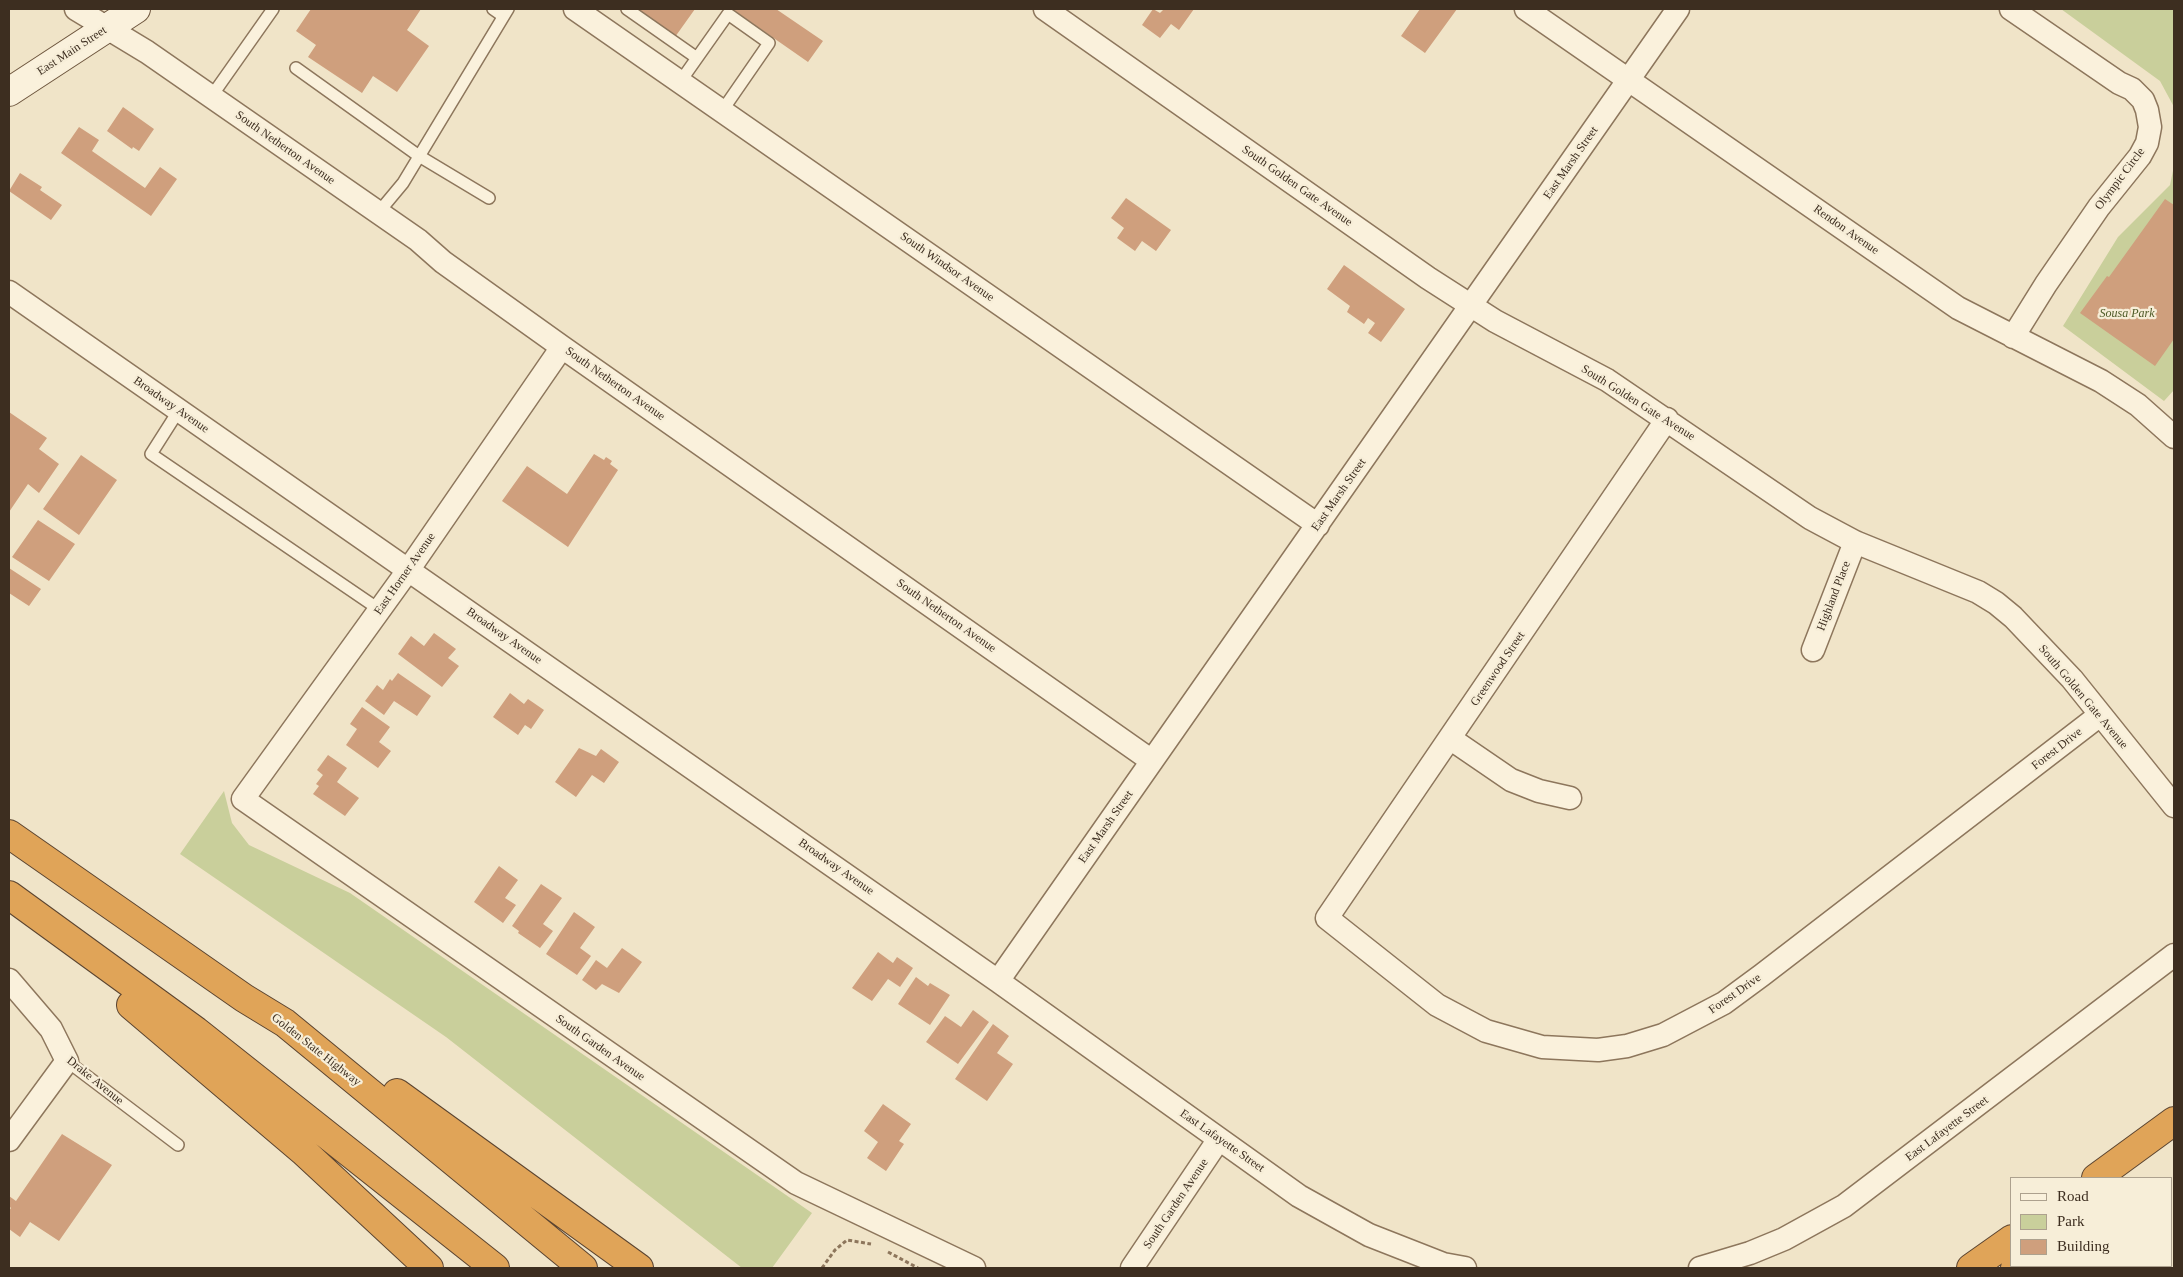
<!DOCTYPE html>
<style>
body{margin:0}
#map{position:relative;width:2183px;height:1277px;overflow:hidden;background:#f0e4c8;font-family:"Times New Roman",serif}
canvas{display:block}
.frame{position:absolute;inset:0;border:10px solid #3d2e20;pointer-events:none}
.legend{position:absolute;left:2010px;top:1177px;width:162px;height:90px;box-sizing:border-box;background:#f7eed8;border:1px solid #ada18e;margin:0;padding:6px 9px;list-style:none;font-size:15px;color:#3d2e20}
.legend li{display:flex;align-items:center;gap:10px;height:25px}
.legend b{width:25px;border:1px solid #ada18e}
</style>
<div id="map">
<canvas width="2183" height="1277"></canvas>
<div class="frame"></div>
<ul class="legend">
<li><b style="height:6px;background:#faf1dc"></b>Road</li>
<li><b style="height:14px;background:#c9cf9b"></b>Park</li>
<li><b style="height:14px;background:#cf9f7d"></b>Building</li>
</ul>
</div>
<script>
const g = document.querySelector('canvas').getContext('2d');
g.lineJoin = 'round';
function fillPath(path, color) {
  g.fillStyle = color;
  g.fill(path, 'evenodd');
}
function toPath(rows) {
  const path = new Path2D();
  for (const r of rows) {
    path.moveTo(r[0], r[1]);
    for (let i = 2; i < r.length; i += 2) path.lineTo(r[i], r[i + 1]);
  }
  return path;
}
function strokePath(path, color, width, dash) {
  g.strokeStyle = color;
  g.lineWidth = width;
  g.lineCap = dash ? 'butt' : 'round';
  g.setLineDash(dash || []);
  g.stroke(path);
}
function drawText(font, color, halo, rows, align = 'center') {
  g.font = font + ' "Times New Roman",serif';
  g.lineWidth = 4.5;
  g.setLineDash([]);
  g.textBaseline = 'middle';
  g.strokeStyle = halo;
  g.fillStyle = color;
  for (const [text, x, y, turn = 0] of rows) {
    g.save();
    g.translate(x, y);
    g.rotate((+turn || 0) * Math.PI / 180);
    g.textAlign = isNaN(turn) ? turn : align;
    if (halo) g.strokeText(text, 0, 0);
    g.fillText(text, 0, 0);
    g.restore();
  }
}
const green = toPath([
 [2061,9,2174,9,2174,107,2160,81],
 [2174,166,2174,390,2164,401,2063,326,2118,237,2170,185],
 [224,791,232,823,249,845,350,893,812,1213,772,1268,742,1268,446,1037,180,854]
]);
const building = toPath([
 [311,9,421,9,407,30,429,46,397,92,373,76,362,93,308,57,316,45,296,31],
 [635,9,695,9,675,37],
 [732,9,776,9,823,41,808,62],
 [1153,9,1160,13,1164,9,1194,9,1179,30,1171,24,1160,38,1142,25],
 [1420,9,1457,9,1425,53,1401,36],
 [123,107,154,129,139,151,133,147,132,149,107,131],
 [79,127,99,140,92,151,145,188,160,167,177,179,151,216,61,153],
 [20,173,42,187,40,190,62,205,51,220,9,191],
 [1126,198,1171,230,1156,251,1142,241,1135,251,1117,238,1124,228,1111,218],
 [2165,199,2174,205,2174,339,2155,366,2080,313,2107,276,2109,277],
 [1344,265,1405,309,1381,342,1368,333,1375,323,1368,318,1364,324,1347,312,1350,306,1327,289],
 [9,412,47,438,39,449,59,464,39,493,28,484,9,512],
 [594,454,604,460,606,457,612,461,610,464,618,470,568,547,502,501,527,466,567,494],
 [81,455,117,480,79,535,43,509],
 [38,520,75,544,49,581,12,557],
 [9,568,41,589,29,606,9,593],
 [434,633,456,649,448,658,459,666,442,687,398,654,411,636,424,646],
 [398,673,431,696,417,716,394,701,384,715,365,701,377,685,383,690,390,679,392,681],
 [510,693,524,704,528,699,544,710,531,729,525,725,518,735,493,717],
 [362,707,390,727,379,742,391,751,378,768,346,745,357,729,350,724],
 [579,748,596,756,601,749,619,762,604,783,592,775,576,797,555,782],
 [328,755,347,768,337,782,359,798,345,816,313,794,319,786,316,784,323,775,317,770],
 [499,866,518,880,505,898,516,905,503,923,474,902],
 [541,884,562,898,543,924,553,931,540,948,518,933,519,931,512,926],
 [574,912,595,927,580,948,591,956,577,975,546,954],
 [622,948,642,962,619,993,602,984,596,990,582,980,596,960,607,968],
 [878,952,893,963,897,957,913,968,900,987,888,979,872,1001,852,988],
 [916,977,928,986,930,983,950,995,930,1025,898,1004],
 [973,1010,989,1022,958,1064,926,1042,945,1016,961,1027],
 [993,1024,1009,1036,997,1053,1013,1064,987,1101,955,1079],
 [883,1104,911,1124,899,1141,904,1144,886,1171,867,1158,878,1142,864,1131],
 [62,1134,112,1165,59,1241,30,1222,20,1237,9,1229,9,1211,11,1208,9,1206,9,1196,16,1201]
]);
const path = toPath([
 [888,1252,918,1268],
 [822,1268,835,1250,847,1240,871,1244]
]);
const lane = toPath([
 [493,9,503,16],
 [627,9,697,58],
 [296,68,419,156,489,198],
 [680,82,728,14,769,43,722,111],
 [211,97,273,9],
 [378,213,403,183,508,9],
 [179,410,151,454,380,610],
 [67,1061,178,1145]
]);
const street = toPath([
 [76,9,147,52,418,240,443,262,562,347,1152,761],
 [575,9,1318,525],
 [1045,9,1428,278,1495,321,1607,380,1810,518,1855,542,1978,592,1996,603,2013,617,2072,679,2174,806],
 [1526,9,1958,308,2101,381,2138,405,2174,437],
 [2011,9,2119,83,2132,89,2143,100,2147,110,2150,127,2147,143,2140,156,2099,207,2046,284,2013,337],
 [9,292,998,981,1299,1196,1369,1235,1443,1264,1465,1268],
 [562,347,409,569,243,799,796,1183,974,1268],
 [1667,419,1327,918,1437,1005,1486,1031,1542,1047,1598,1050,1627,1046,1663,1035,1724,1003,1762,975,2100,715],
 [1813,650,1855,542],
 [1451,739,1511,780,1539,791,1570,798],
 [9,980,51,1029,67,1061,9,1140],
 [998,981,1678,9],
 [1132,1268,1219,1139],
 [1700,1268,1750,1253,1784,1239,1844,1206,2174,955]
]);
const secondary = toPath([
 [9,92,136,9]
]);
const highway = toPath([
 [9,834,244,998,285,1023,583,1268],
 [9,895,196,1031,495,1268],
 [131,1005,303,1151,429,1268],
 [397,1093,639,1268],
 [2096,1178,2174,1121],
 [1971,1268,2012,1239],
 [2015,1268,2018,1266]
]);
const streetNames = [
 ["East Main Street",72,51,-33],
 ["South Netherton Avenue",285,148,35],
 ["East Marsh Street",1571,163,-55],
 ["Olympic Circle",2120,179,-53],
 ["South Golden Gate Avenue",1297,186,35],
 ["Rendon Avenue",1846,230,35],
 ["South Windsor Avenue",947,267,35],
 ["South Netherton Avenue",615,384,35],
 ["South Golden Gate Avenue",1638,403,32],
 ["Broadway Avenue",171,405,35],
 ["East Marsh Street",1339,495,-55],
 ["East Horner Avenue",405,574,-55],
 ["Highland Place",1834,596,-69],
 ["South Netherton Avenue",946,616,35],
 ["Broadway Avenue",504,636,35],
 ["Greenwood Street",1498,669,-56],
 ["South Golden Gate Avenue",2083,697,50],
 ["Forest Drive",2057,749,-38],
 ["East Marsh Street",1106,827,-55],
 ["Broadway Avenue",836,867,35],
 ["Forest Drive",1735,994,-35],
 ["South Garden Avenue",600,1048,35],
 ["Golden State Highway",316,1050,38],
 ["Drake Avenue",95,1081,39],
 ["East Lafayette Street",1947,1129,-37],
 ["East Lafayette Street",1222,1141,35],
 ["South Garden Avenue",1176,1204,-56]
];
const parkNames = [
 ["Sousa Park",2127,314]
];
fillPath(green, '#c9cf9b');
fillPath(building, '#cf9f7d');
strokePath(lane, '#8d765c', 14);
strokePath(street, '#8d765c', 25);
strokePath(secondary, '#6f573f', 30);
strokePath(highway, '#5b4430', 30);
strokePath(path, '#8d765c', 3, [4, 2.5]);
strokePath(lane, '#faf1dc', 11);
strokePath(street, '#faf1dc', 22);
strokePath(secondary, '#faf1dc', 28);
strokePath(highway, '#e0a458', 28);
drawText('12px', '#3d2e20', '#f7eed8', streetNames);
drawText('italic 12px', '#4d5a26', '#f7eed8', parkNames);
</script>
